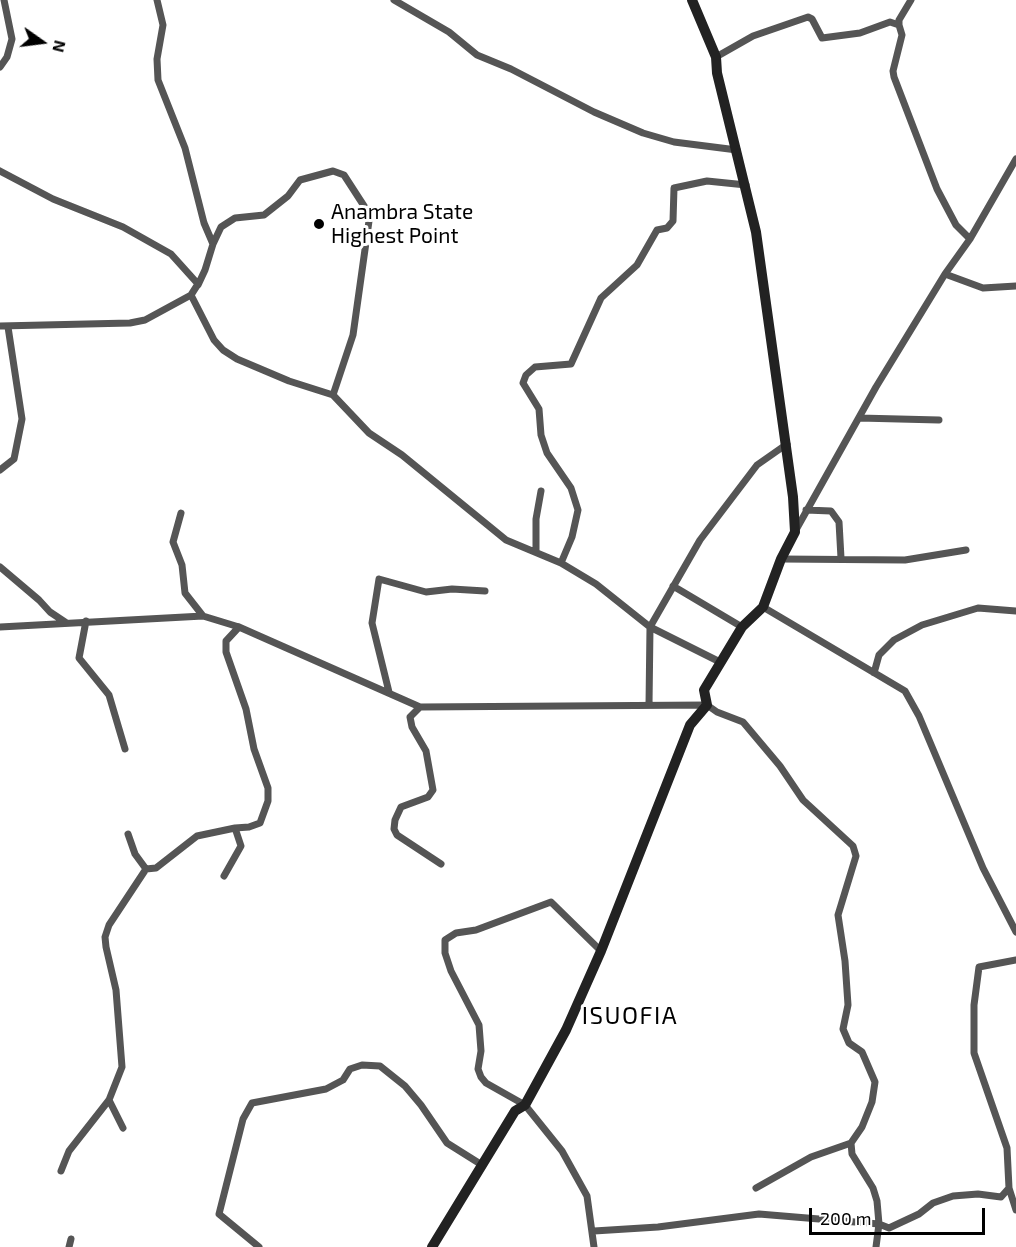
<!DOCTYPE html>
<style>
body{margin:0}
#map{position:relative;width:1016px;height:1247px;overflow:hidden;background:#fff;font-family:"Exo 2",sans-serif}
canvas{display:block}
.north{position:absolute;left:12px;top:12px;width:60px;height:60px;-webkit-text-stroke:4px #fff;paint-order:stroke;rotate:104deg;font-size:16px;font-weight:700;line-height:24px;text-align:center;color:#000}
.north::after{content:'';display:block;margin:auto;width:21px;height:27px;background:#000;clip-path:polygon(50% 0,100% 100%,50% 72%,0 100%)}
.scale{position:absolute;left:809px;top:1208px;width:176px;height:27px;box-sizing:border-box;border:3px solid #000;border-top:0;padding-left:8px;font-size:18px;line-height:21px;white-space:nowrap;color:#000;-webkit-text-stroke:4px #fff;paint-order:stroke}
</style>
<div id="map">
<canvas width="1016" height="1247"></canvas>
<div class="north">N</div>
<div class="scale">200 m</div>
</div>
<script>
const g = document.querySelector('canvas').getContext('2d');
g.lineJoin = 'round';
function toPath(rows) {
  const path = new Path2D();
  for (const r of rows) {
    path.moveTo(r[0], r[1]);
    for (let i = 2; i < r.length; i += 2) path.lineTo(r[i], r[i + 1]);
  }
  return path;
}
function strokePath(path, color, width, dash) {
  g.strokeStyle = color;
  g.lineWidth = width;
  g.lineCap = dash ? 'butt' : 'round';
  g.setLineDash(dash || []);
  g.stroke(path);
}
function drawText(font, color, halo, rows, align = 'center') {
  g.font = font + ' "Exo 2",sans-serif';
  g.lineWidth = 6;
  g.setLineDash([]);
  g.textBaseline = 'middle';
  g.strokeStyle = halo;
  g.fillStyle = color;
  for (const [text, x, y, turn = 0] of rows) {
    g.save();
    g.translate(x, y);
    g.rotate((+turn || 0) * Math.PI / 180);
    g.textAlign = isNaN(turn) ? turn : align;
    if (halo) g.strokeText(text, 0, 0);
    g.fillText(text, 0, 0);
    g.restore();
  }
}
const street = toPath([
 [157,0,163,25,157,59,158,80,185,148,204,223,213,244,205,270,198,285],
 [394,0,449,32,477,55,511,69,594,112,643,133,674,142,737,150],
 [899,25,899,20,911,0],
 [716,57,753,36,808,17,812,19,822,38,860,33,890,22,899,25,902,35,893,71,894,77,937,189,956,225,970,239],
 [0,67,7,57,12,39,4,0],
 [0,171,53,199,123,227,171,254,198,284,191,295,214,340,223,350,237,359,289,381,333,395,369,433,402,455,506,540,561,563,596,584,650,627,720,662],
 [213,244,221,227,235,218,264,215,288,196,300,180,333,171,344,175,366,209,369,221,353,335,333,395],
 [945,274,983,288,1016,286],
 [0,326,130,323,145,320,191,295],
 [859,418,939,420],
 [0,470,14,459,22,419,8,327],
 [806,510,831,511,839,522,841,558],
 [181,513,173,542,182,565,185,593,203,616],
 [797,528,876,387,945,274,970,239,1016,159],
 [536,552,536,519,541,491],
 [781,559,905,560,966,550],
 [561,563,572,537,578,510,571,488,547,453,541,435,539,409,523,383,526,375,535,367,571,364,601,298,637,265,657,230,667,228,673,221,674,188,707,181,746,185],
 [0,567,39,600,50,612,65,622],
 [673,586,742,627],
 [763,607,905,691,919,716,983,868,1016,932],
 [86,621,79,658,109,695,125,749],
 [0,627,203,616,239,627,420,707,707,705,717,712,743,722,780,766,803,800,853,846,856,856,838,915,845,961,848,1005,843,1029,849,1043,862,1052,875,1082,872,1102,862,1127,851,1143,852,1154,873,1188,877,1201,879,1224,876,1247],
 [874,673,879,655,894,640,922,625,978,608,1016,611],
 [389,692,372,623,379,579,426,592,452,589,485,591],
 [649,705,650,627,700,540,757,465,787,444],
 [420,707,410,717,412,727,426,751,433,790,428,797,401,807,395,820,394,829,397,835,441,864],
 [128,834,135,854,146,869],
 [224,876,241,846,235,828,249,827,260,823,268,801,268,788,254,749,246,709,226,652,226,641,239,627],
 [109,1100,123,1128],
 [61,1171,69,1151,109,1100,122,1067,116,990,106,947,105,937,109,925,146,869,156,868,197,836,235,828],
 [756,1188,811,1157,851,1143],
 [1009,1188,1007,1148,974,1053,974,1005,979,967,1016,960],
 [594,1231,658,1227,759,1214,879,1224,889,1228,919,1214,933,1203,953,1196,978,1194,1001,1197,1009,1188,1016,1210],
 [69,1247,71,1239],
 [259,1247,219,1214,243,1119,252,1103,326,1089,343,1080,350,1069,362,1065,380,1066,405,1086,421,1105,447,1143,482,1165],
 [594,1247,587,1196,562,1151,525,1105,486,1083,481,1077,478,1069,481,1051,479,1025,451,971,445,953,445,940,456,933,476,930,551,902,601,951]
]);
const secondary = toPath([
 [432,1247,515,1111,525,1105,566,1030,601,951,690,725,707,705,704,690,742,627,763,607,781,559,795,532,793,497,756,232,717,73,716,57,692,0]
]);
const markers = [
 [319,224,6,"#000"]
];
const poiNames = [
 ["Anambra State",331,212],
 ["Highest Point",331,236]
];
const quarterNames = [
 ["ISUOFIA",630,1016]
];
strokePath(street, '#555', 7);
strokePath(secondary, '#222', 10);
for (const [x, y, r, color] of markers) {
  const dot = new Path2D();
  dot.arc(x, y, r, 0, 2 * Math.PI);
  g.fillStyle = color;
  g.fill(dot);
  strokePath(dot, '#fff', 2);
}
drawText('21px', '#000', '#fff', poiNames, 'left');
g.letterSpacing = '1.5px';
drawText('24px', '#000', '#fff', quarterNames);
g.letterSpacing = '0px';
</script>
